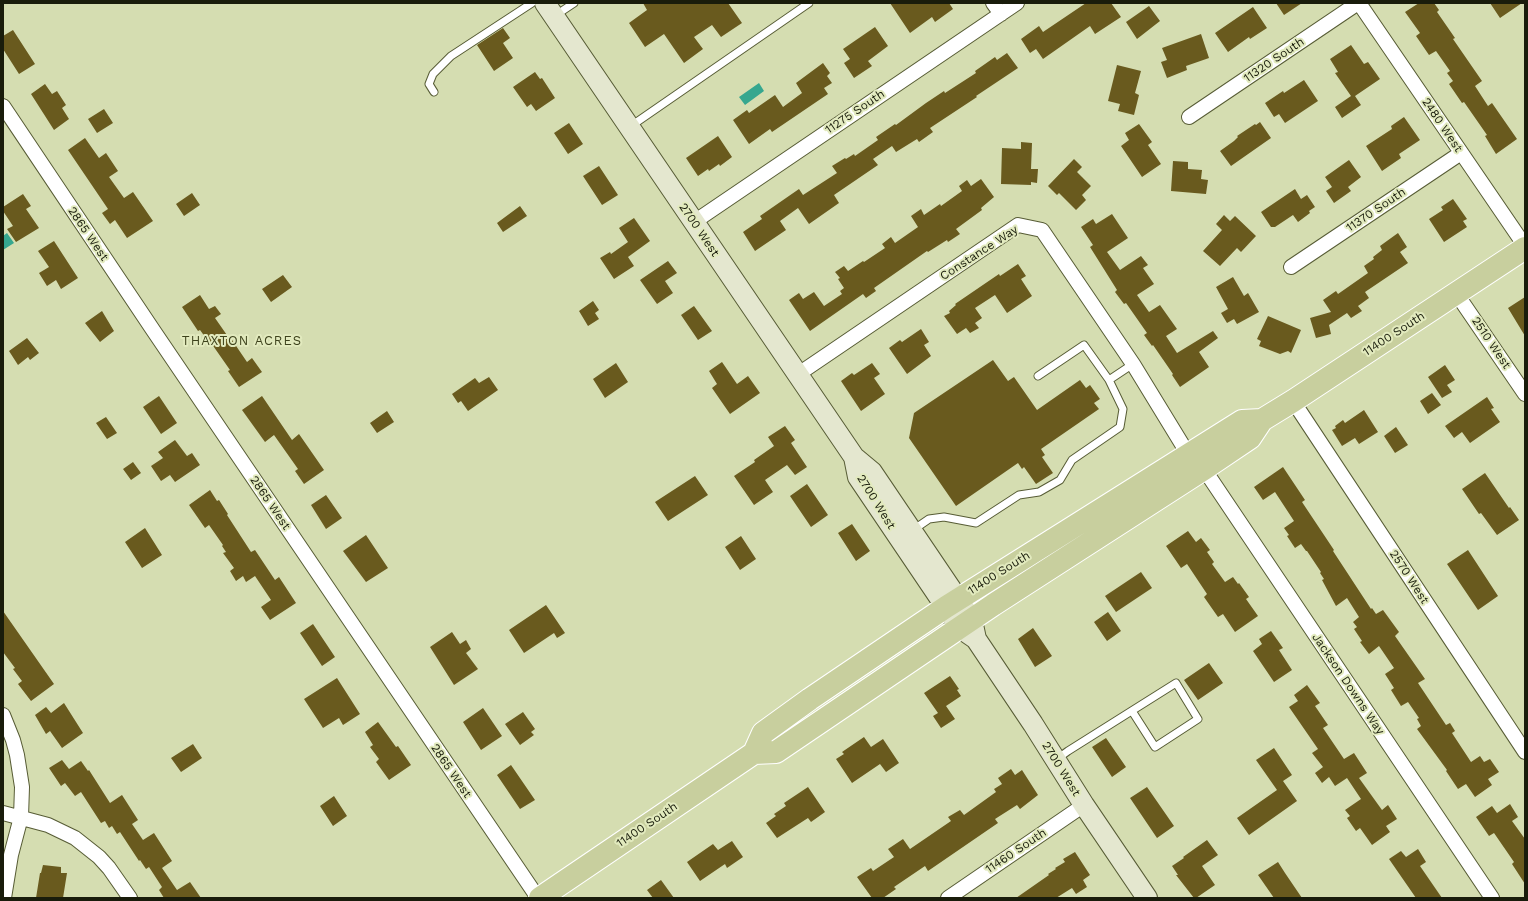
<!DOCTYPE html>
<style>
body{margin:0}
#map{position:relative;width:1528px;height:901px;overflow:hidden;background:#d5ddb1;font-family:"Work Sans",sans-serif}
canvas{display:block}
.frame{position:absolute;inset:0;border:4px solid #191c0b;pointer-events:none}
</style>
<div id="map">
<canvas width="1528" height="901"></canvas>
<div class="frame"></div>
</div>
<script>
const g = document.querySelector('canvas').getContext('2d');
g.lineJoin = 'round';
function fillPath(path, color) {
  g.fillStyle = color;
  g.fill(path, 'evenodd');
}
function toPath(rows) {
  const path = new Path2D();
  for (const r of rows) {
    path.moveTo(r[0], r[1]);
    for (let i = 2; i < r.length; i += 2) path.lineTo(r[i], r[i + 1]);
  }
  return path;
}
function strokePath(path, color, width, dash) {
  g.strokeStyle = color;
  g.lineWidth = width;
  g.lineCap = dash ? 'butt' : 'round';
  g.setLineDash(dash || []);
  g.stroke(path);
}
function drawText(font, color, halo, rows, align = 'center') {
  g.font = font + ' "Work Sans",sans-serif';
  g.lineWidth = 4;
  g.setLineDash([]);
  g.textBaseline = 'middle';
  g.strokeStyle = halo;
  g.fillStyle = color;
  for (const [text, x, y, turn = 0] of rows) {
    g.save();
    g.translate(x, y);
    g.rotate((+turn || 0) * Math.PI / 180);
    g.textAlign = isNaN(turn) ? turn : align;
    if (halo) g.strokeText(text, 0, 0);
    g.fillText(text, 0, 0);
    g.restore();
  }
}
const water = toPath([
 [759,83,764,91,745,105,739,97],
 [7,233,14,243,3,250,3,236]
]);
const building = toPath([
 [643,3,728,3,742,23,721,37,712,25,694,37,703,49,684,63,664,34,645,47,629,23,647,10],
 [890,3,949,3,953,9,935,22,932,17,910,33],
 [1086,3,1111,3,1121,17,1095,34,1090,26,1043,59,1036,49,1030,53,1021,39,1039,26,1043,32],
 [1276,3,1302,3,1284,15],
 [1419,3,1434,3,1439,10,1437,12,1455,38,1453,39,1482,81,1475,86,1488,106,1492,103,1517,139,1496,154,1485,136,1487,135,1464,102,1462,103,1449,84,1453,81,1447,73,1450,71,1436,51,1429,55,1416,36,1420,33,1405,12],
 [1490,3,1522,3,1500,18],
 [1149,6,1160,21,1137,39,1126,22],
 [1253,7,1267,28,1250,39,1249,37,1228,52,1215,33],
 [875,27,888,46,868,61,872,66,854,78,844,63,850,59,843,49],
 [503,28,510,38,503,43,513,58,494,71,477,45],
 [13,30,35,64,19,74,3,49,3,36],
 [1201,34,1209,58,1186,66,1187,70,1167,78,1161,62,1167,60,1162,48],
 [1351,45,1364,64,1368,62,1380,79,1355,96,1361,105,1342,118,1335,107,1351,96,1335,73,1338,72,1330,59],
 [1007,53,1018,68,976,96,977,97,930,128,933,132,919,142,917,139,896,152,892,146,873,159,878,165,834,195,839,203,809,224,798,208,780,221,786,230,755,251,743,232,762,219,760,216,799,189,803,195,837,173,832,166,845,158,846,159,854,154,855,156,878,140,876,137,895,124,896,125,926,103,944,91,945,93,976,73,975,71,995,57,997,60],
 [823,63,830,73,827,76,832,83,824,88,828,94,772,132,770,129,749,144,733,120,747,110,749,113,775,95,783,107,802,93,796,83],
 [1117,65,1141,71,1135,93,1139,95,1134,115,1118,111,1120,104,1108,101],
 [535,72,540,79,542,78,555,98,536,111,531,104,527,107,513,87],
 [1304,80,1318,101,1285,123,1279,114,1274,117,1265,103,1283,91,1284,93],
 [45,84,52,94,57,91,66,105,62,108,69,119,54,130,31,94],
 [104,109,113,123,97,133,88,119],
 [1404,117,1420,140,1399,154,1401,158,1382,171,1366,146,1392,129,1391,126],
 [1260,122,1271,138,1231,166,1220,151,1234,141,1238,137,1237,136,1255,124,1256,125],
 [569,123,583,144,568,154,554,133],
 [1139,124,1152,142,1148,145,1161,164,1142,177,1121,146,1129,140,1125,133],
 [718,136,732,157,720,166,719,164,709,171,708,169,698,176,686,158],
 [85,138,99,158,106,153,118,171,109,177,124,198,133,192,153,221,127,238,115,220,110,224,102,213,108,209,68,150],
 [1021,142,1032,143,1031,169,1038,169,1037,183,1031,182,1031,185,1001,184,1002,148,1021,149],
 [1074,159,1082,167,1077,172,1091,186,1082,195,1086,200,1076,210,1059,193,1057,195,1048,186],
 [1349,160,1361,177,1348,187,1351,191,1334,203,1326,191,1332,187,1325,177],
 [1173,161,1188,162,1188,169,1202,170,1201,179,1208,180,1206,194,1171,191],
 [599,166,618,195,602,205,583,176],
 [981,179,994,197,981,208,982,210,956,229,960,234,948,242,947,240,928,252,927,251,874,288,876,291,866,298,863,294,810,331,789,300,799,293,803,299,814,292,824,306,842,294,840,291,844,288,838,279,840,278,835,272,844,266,848,271,863,261,864,262,885,248,882,244,891,237,895,243,918,227,911,216,921,209,924,215,940,204,941,206,962,191,959,186,967,180,971,186],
 [1295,189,1301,199,1307,195,1315,207,1309,211,1310,213,1298,222,1293,215,1275,227,1271,227,1261,212],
 [192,193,200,205,184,216,176,204],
 [23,194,31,206,26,209,39,228,16,242,7,229,13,226,3,211,3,207],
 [1453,199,1467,219,1463,221,1467,227,1444,242,1429,219,1443,210,1441,207],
 [520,206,527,216,503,232,497,223],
 [1112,214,1128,238,1107,252,1120,270,1141,256,1148,265,1143,268,1154,284,1137,295,1149,312,1160,305,1177,329,1166,336,1177,353,1213,331,1218,338,1199,352,1209,367,1180,387,1172,375,1173,374,1153,345,1152,346,1144,335,1147,333,1126,303,1124,304,1115,292,1117,290,1090,247,1093,245,1081,227,1093,219,1096,224],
 [1224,215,1230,221,1235,216,1256,236,1241,252,1237,248,1220,266,1203,251,1222,230,1216,224],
 [634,218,650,241,628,257,634,266,614,279,600,258,610,252,611,254,628,242,619,228],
 [1398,233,1407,247,1400,252,1408,263,1365,292,1369,298,1358,306,1362,311,1351,318,1347,313,1329,325,1331,334,1316,338,1310,318,1331,312,1323,300,1336,291,1338,294,1368,273,1364,266,1374,259,1373,257,1382,250,1380,246],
 [54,241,78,278,61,289,56,280,47,286,39,273,49,267,38,251],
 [668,261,677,273,665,281,673,293,657,304,640,280],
 [1018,264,1026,276,1021,279,1032,296,1007,313,995,295,975,308,982,318,975,323,979,328,970,333,966,328,957,334,944,316,950,313,949,311,956,305,955,304,999,274,1000,276],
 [283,275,292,287,271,302,262,289],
 [1233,277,1244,296,1248,293,1259,312,1237,324,1234,319,1227,323,1221,313,1228,309,1216,287],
 [200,295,209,309,215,306,221,314,215,318,229,338,230,337,247,362,252,358,262,372,239,387,228,371,230,370,209,340,208,341,200,330,198,331,182,307],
 [1525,297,1525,336,1508,308],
 [593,301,599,310,595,313,599,319,588,326,579,311],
 [694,306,712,331,698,340,681,315],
 [102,311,114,331,100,342,85,323],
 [1268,316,1301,330,1291,353,1288,351,1280,354,1259,346,1261,341,1257,339],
 [921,329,929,342,924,345,931,356,907,374,889,348,900,340,902,342],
 [27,338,39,353,30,360,28,357,18,365,9,351],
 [993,360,1008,381,1014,377,1037,410,1080,380,1086,388,1090,385,1100,399,1094,403,1099,409,1041,449,1045,455,1042,457,1053,473,1036,484,1024,467,1022,469,1018,463,956,506,909,438,914,413],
 [722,362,737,384,748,376,760,393,730,414,712,388,717,384,709,371],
 [616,363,628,382,605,398,593,379],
 [872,363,880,374,874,378,885,394,861,411,841,381,852,373,854,375],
 [1445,365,1455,380,1447,385,1452,392,1442,398,1428,377],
 [489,377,498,390,468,411,461,401,458,403,452,394,475,378,479,383],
 [1432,393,1441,405,1428,414,1420,401],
 [159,396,177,423,161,434,143,407],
 [262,396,292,440,299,434,324,470,304,484,295,471,298,469,274,435,265,442,242,410],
 [1487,397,1494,408,1491,409,1500,422,1470,443,1462,432,1454,438,1445,426],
 [1364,410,1378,432,1359,444,1355,438,1342,446,1332,430,1336,428,1335,426,1343,420,1345,423],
 [387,411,394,422,377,433,370,423],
 [106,417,117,433,107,439,96,423],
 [785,426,795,440,791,443,807,467,795,475,787,465,765,480,773,492,754,505,734,476,755,462,754,460,774,446,768,437],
 [1396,427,1408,445,1395,453,1384,436],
 [175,440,187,456,192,453,200,465,175,482,170,475,161,481,151,466,163,458,158,452],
 [133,462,141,473,131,480,123,469],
 [1283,467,1305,500,1302,502,1334,550,1333,551,1371,609,1372,608,1376,614,1383,610,1399,632,1395,636,1425,679,1418,683,1446,725,1450,723,1455,731,1452,733,1471,762,1480,756,1484,762,1490,759,1499,772,1488,779,1492,785,1475,797,1466,784,1458,789,1446,771,1447,770,1417,729,1421,726,1417,719,1419,718,1408,702,1401,706,1391,690,1394,688,1385,674,1394,668,1379,646,1369,654,1360,642,1362,641,1354,629,1357,627,1353,622,1359,617,1347,598,1336,606,1322,580,1324,579,1320,573,1321,572,1307,551,1306,551,1301,544,1295,548,1287,536,1289,535,1284,528,1294,521,1275,492,1263,500,1254,487],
 [1485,473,1509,508,1510,507,1519,520,1497,535,1481,513,1479,514,1462,489],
 [695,476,708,495,668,521,655,502],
 [807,484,828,515,811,527,790,496],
 [210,490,217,501,219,500,228,514,227,515,251,552,255,550,275,580,279,577,296,603,270,620,261,607,271,600,255,576,246,582,243,576,236,581,230,571,234,568,223,553,226,552,222,546,223,545,209,525,205,528,189,505],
 [326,495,342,518,326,529,311,505],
 [852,524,870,551,856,561,838,533],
 [145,528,162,555,142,568,125,542],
 [1188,531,1196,542,1201,538,1210,550,1207,552,1214,562,1212,564,1225,582,1233,577,1238,584,1239,583,1249,597,1246,599,1258,616,1235,632,1223,614,1218,617,1204,597,1207,594,1187,564,1181,568,1166,546],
 [366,535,388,568,366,582,343,551],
 [741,536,756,559,740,570,725,547],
 [1468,550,1498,596,1478,610,1447,564],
 [1141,572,1152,588,1116,612,1105,596],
 [546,605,565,633,557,638,554,633,524,653,509,630],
 [3,611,54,684,31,701,18,684,22,681,13,669,15,668,3,652],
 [1108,612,1121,631,1107,641,1094,622],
 [313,624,335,657,322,666,300,633],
 [1033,628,1052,656,1035,667,1018,639],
 [1271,631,1283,648,1279,650,1292,670,1274,682,1253,651,1262,644,1259,639],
 [452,632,460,644,466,640,471,649,466,653,478,669,454,685,430,647],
 [1209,663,1223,683,1198,700,1184,680],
 [950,676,959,689,957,690,961,696,946,706,955,719,941,728,933,716,938,713,924,693],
 [337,678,360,714,343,725,339,718,323,728,304,699],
 [1307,685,1320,703,1315,706,1328,725,1323,728,1344,759,1354,753,1367,773,1359,778,1382,810,1388,805,1397,819,1386,826,1390,832,1372,845,1360,828,1356,831,1347,818,1350,816,1345,810,1361,799,1347,778,1335,786,1329,777,1322,783,1315,773,1323,767,1312,753,1318,749,1289,707,1298,701,1294,695],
 [64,703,83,733,62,748,50,731,46,734,35,715,46,707,51,713],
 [483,708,502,736,481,750,463,722],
 [523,712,535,729,531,732,534,735,520,745,505,724],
 [378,722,396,747,398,746,411,765,389,780,376,762,379,759,370,747,373,745,365,732],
 [864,737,871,747,883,739,899,763,886,772,880,764,852,783,836,759,844,754,842,752],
 [1106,738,1126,767,1112,777,1092,747],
 [193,744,202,758,181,772,171,758],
 [1274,748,1292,775,1283,781,1297,801,1249,835,1237,818,1277,790,1256,760],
 [62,760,69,769,81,761,88,771,89,770,110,803,122,795,138,820,132,824,143,840,154,833,172,861,162,868,177,890,190,882,201,898,164,898,159,890,162,887,149,867,146,869,140,860,139,861,120,832,117,834,112,826,109,828,105,821,101,823,81,792,75,796,65,783,61,786,49,768],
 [511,765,535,800,520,809,497,775],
 [1011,769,1015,775,1022,770,1038,795,1020,809,1017,805,995,819,998,823,928,871,925,866,894,887,896,889,883,898,872,898,857,877,871,868,873,871,894,857,888,849,903,839,910,849,951,821,948,817,960,810,964,815,996,792,994,789,1002,784,998,778],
 [808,787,825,812,811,822,808,818,777,838,766,823,776,816,774,814,786,806,784,803],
 [1147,787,1174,826,1157,838,1130,798],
 [334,796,347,816,333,826,320,806],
 [1510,804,1518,817,1512,821,1525,839,1525,884,1512,864,1514,862,1494,833,1489,836,1476,817,1492,806,1497,813],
 [1207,840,1218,855,1202,866,1215,885,1196,898,1194,898,1176,875,1178,875,1172,866,1184,858,1183,857],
 [732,841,743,857,727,868,725,864,700,881,687,862,713,844,718,850],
 [1418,849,1426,862,1420,866,1442,898,1416,898,1389,859,1401,851,1406,857],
 [1075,852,1090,875,1083,880,1087,887,1076,894,1072,888,1056,898,1016,898,1049,875,1048,874,1056,869,1055,868,1065,862,1063,859],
 [1278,862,1285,873,1302,898,1274,898,1258,875],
 [43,865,61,867,61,873,67,873,63,898,36,898,40,873,41,873],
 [661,880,674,898,653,898,647,890]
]);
const lane = toPath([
 [556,15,574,3],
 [434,92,429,84,433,74,451,56,532,3],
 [631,126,809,3],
 [1038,376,1084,345,1109,380],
 [913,530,929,519,944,517,976,523,1019,495,1039,492,1060,480,1072,460,1120,427,1123,409,1109,380,1133,364],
 [1057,759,1068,751,1176,683,1198,719,1155,747,1132,711]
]);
const street = toPath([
 [993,3,1001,14],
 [1359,3,1525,246],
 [3,106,153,330,538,898],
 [1189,117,1358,3],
 [694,222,1017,3],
 [1291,267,1461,153],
 [1456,293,1525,394],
 [797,375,1018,225,1042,230,1133,364,1188,454],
 [1293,401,1525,752],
 [1204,469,1492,898],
 [3,715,13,740,17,755,22,787,21,817,11,855,4,898],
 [3,813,48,825,75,838,99,857,109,868,130,898],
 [948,898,1084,805]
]);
const secondary = toPath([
 [545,3,854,457,872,472,972,620,976,639],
 [854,457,858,477,960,628,976,639,1033,724,1084,805,1147,898]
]);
const primary = toPath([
 [754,753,776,752,993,605,1204,469,1250,438,1262,420,1293,401,1525,248],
 [540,898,754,753,763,733,810,699,946,607,1242,421,1262,420]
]);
const streetNames = [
 ["11320 South",1274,60,-34],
 ["11275 South",855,112,-34],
 ["2480 West",1442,125,56],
 ["11370 South",1376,210,-34],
 ["2700 West",699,230,56],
 ["2865 West",88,234,56],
 ["Constance Way",979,253,-33],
 ["11400 South",1394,334,-33],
 ["2510 West",1491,343,56],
 ["2700 West",876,502,58],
 ["2865 West",270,503,56],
 ["11400 South",999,573,-32],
 ["2570 West",1409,577,57],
 ["Jackson Downs Way",1348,684,56],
 ["2700 West",1061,769,58],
 ["2865 West",451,771,56],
 ["11400 South",647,825,-34],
 ["11460 South",1016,851,-34]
];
const neighbourhoodNames = [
 ["THAXTON ACRES",242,341]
];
fillPath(water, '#36a78f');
fillPath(building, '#695a1e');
strokePath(lane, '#575c35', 9);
strokePath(street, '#575c35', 16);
strokePath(secondary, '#575c35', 22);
strokePath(primary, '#fff', 24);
strokePath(lane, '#fff', 7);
strokePath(street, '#fff', 14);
strokePath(secondary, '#e4e7cf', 20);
strokePath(primary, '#c8cf9e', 22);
drawText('12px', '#191c0b', '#e2eabe', streetNames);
g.letterSpacing = '1px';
drawText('13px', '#3d421c', '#e2eabe', neighbourhoodNames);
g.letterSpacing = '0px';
</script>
